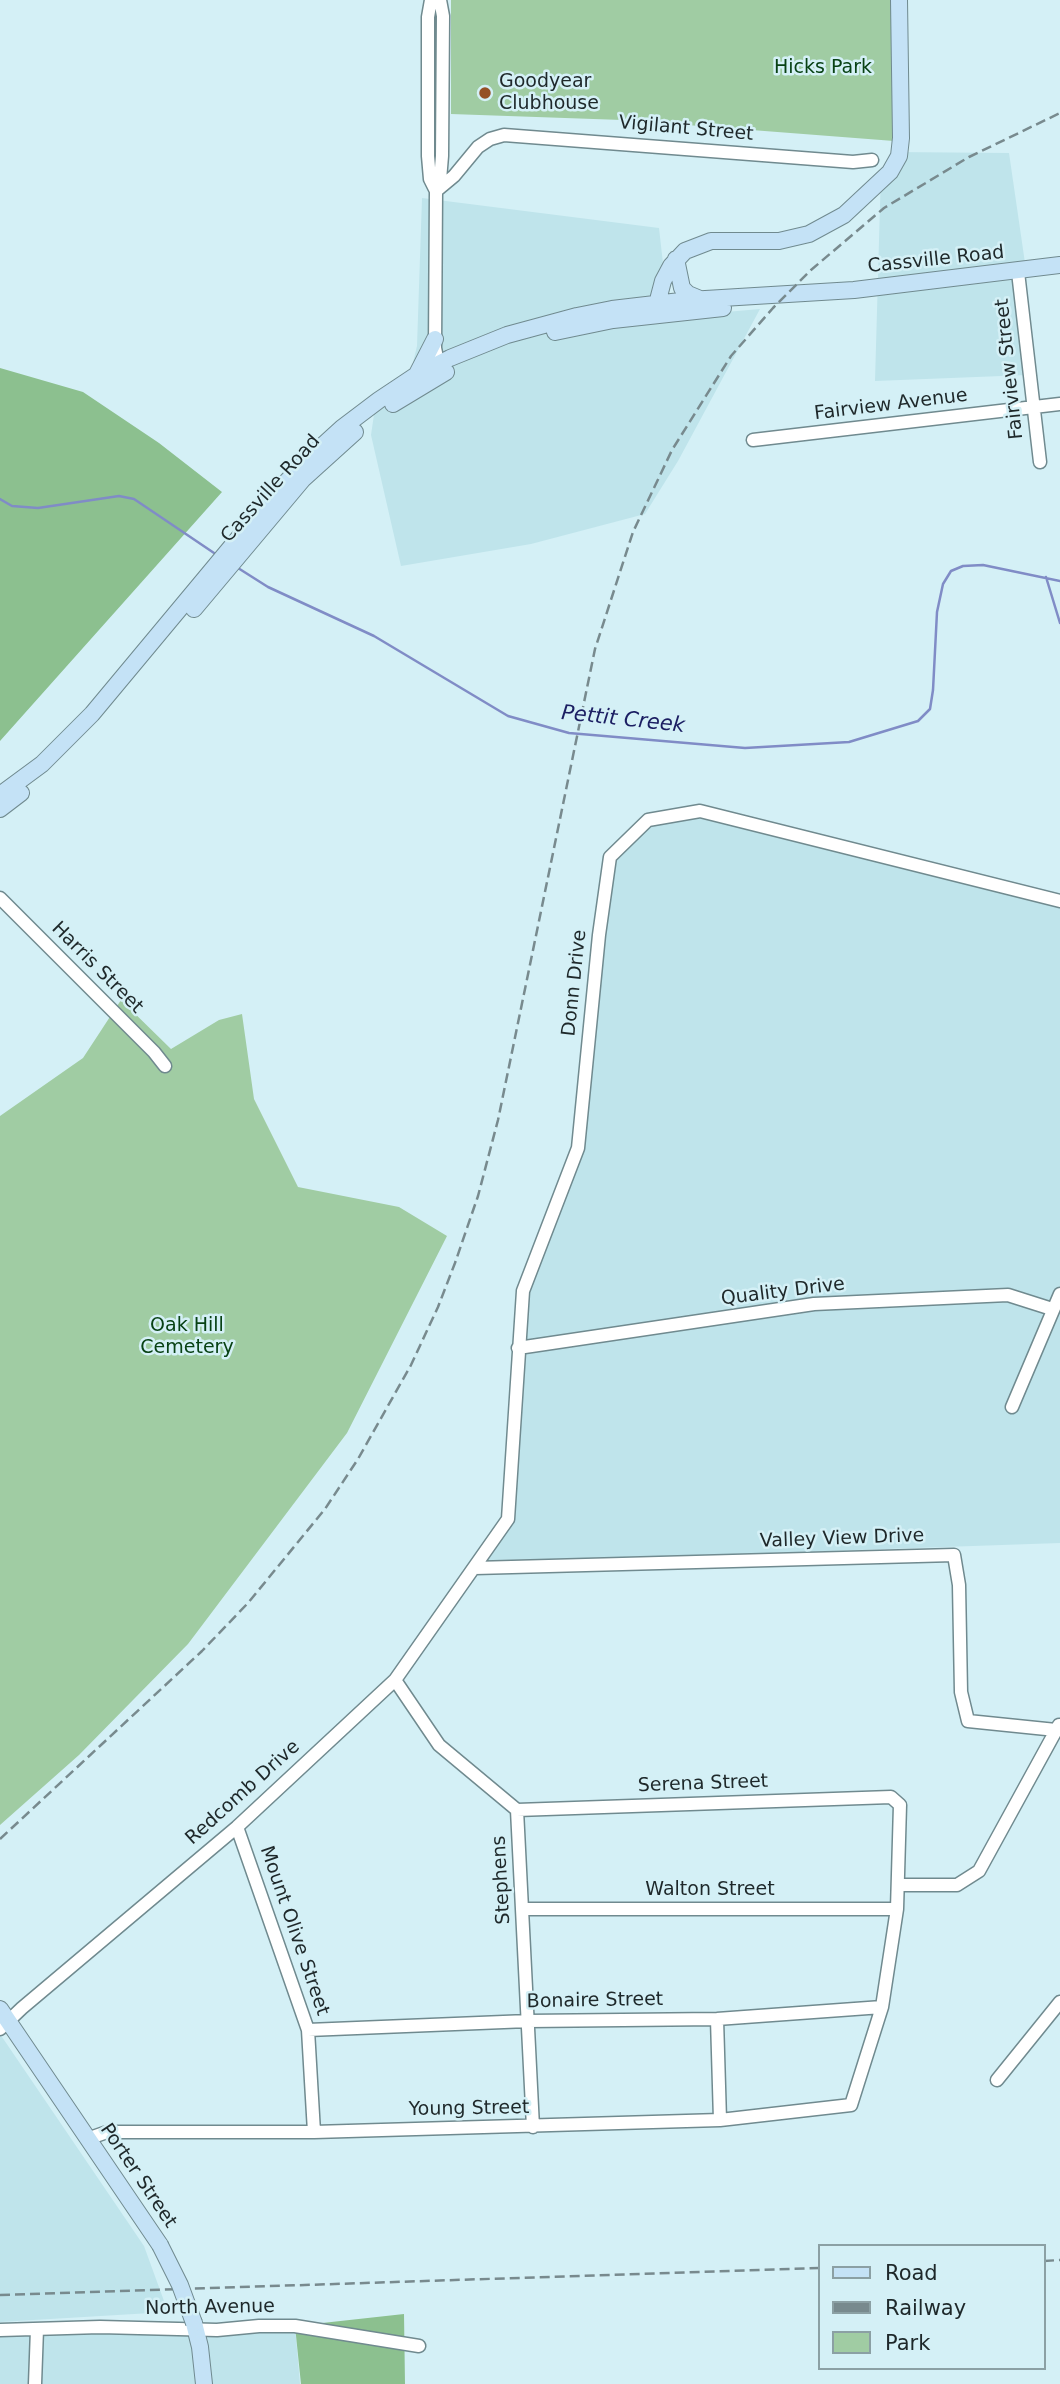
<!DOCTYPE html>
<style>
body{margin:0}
#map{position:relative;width:1060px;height:2384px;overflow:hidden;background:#d4f0f6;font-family:"DejaVu Sans",sans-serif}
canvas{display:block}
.legend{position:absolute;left:818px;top:2244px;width:228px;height:126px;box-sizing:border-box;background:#d4f0f6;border:2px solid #8ba0a4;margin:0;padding:9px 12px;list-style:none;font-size:21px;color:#1e282a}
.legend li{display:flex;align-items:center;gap:14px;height:35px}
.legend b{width:35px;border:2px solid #8ba0a4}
</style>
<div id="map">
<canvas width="1060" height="2384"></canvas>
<ul class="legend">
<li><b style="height:9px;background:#c4e2f6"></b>Road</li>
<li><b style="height:9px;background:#788a8e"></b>Railway</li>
<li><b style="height:19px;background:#a0cca3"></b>Park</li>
</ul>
</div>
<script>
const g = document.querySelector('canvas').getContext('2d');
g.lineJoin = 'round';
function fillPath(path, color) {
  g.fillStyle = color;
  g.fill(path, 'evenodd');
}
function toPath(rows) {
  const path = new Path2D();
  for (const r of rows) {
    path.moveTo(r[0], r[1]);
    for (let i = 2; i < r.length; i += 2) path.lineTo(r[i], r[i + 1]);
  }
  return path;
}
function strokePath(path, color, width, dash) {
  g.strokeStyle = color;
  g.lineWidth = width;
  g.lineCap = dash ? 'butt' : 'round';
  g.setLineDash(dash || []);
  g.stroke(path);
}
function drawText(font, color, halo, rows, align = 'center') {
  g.font = font + ' "DejaVu Sans",sans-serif';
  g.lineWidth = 5;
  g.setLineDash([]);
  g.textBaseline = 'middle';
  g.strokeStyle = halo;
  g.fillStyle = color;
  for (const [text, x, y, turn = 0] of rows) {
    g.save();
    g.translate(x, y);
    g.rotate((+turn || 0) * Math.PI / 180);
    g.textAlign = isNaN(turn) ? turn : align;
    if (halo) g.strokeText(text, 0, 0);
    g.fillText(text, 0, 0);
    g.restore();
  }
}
const built = toPath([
 [893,152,1009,153,1025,263,1027,375,875,381,881,171],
 [422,198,659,228,669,317,760,309,678,461,645,514,531,544,401,566,371,435,377,394,411,371,417,346],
 [700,811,1060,901,1060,1543,479,1563,505,1524,523,1291,578,1148,610,857,648,820],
 [0,2034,144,2246,168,2312,0,2322],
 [295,2326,300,2384,0,2384,0,2330]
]);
const green = toPath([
 [451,0,893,0,894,141,622,120,451,114],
 [121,1000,171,1049,219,1020,242,1014,254,1099,298,1187,399,1207,447,1236,347,1433,188,1644,79,1755,0,1825,0,1116,83,1058]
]);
const forest = toPath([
 [0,368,83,392,159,443,222,492,0,741],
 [404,2314,405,2384,301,2384,295,2326]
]);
const stream = toPath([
 [0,499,12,506,38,508,119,496,134,499,217,555],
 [238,568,268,587,374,636,508,716,569,733,745,748,849,742,918,721,930,709,933,690,937,612,943,584,951,571,963,566,983,565,1060,581],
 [1046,577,1060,623]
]);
const street = toPath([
 [431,0,428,17,428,156,430,179,436,191],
 [436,191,454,176,478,147,490,139,504,135,853,162,872,160],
 [1018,272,1040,462],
 [440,372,435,348,436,191,440,180,442,156,443,16,440,0],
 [753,440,1060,404],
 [0,898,154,1052,165,1066],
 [518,1348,814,1304,1008,1295,1052,1309],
 [1012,1407,1060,1294],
 [475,1568,954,1555,959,1585,961,1692,968,1721,1056,1730],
 [395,1680,439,1745,517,1810,533,2127],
 [237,1827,308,2030,314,2132],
 [898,1885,957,1885,979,1871,1059,1725],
 [524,1909,897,1909],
 [717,2019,720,2120],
 [0,2029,22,2008,237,1827,395,1680,508,1519,523,1291,578,1148,599,935,610,857,648,820,700,811,1060,901],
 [308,2030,528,2021,717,2019,882,2007],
 [997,2080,1060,2002],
 [87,2139,107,2132,314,2132,720,2120,851,2105,882,2007,897,1909,900,1805,891,1797,517,1810],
 [0,2330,100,2327,217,2330,259,2326,295,2326,419,2346],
 [35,2384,37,2329]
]);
const secondary = toPath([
 [676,259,682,288,688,294,700,299],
 [658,312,658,300,663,281,671,266,685,251,711,241,779,241,809,234,844,215,890,172,899,156,901,138,899,0],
 [555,332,613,320,723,308],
 [417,374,435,339],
 [393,404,446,372],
 [194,609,303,479,355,432],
 [0,795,42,764,92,714,276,493,308,459,342,428,379,400,415,376,450,358,507,335,577,316,612,309,689,300,854,290,1060,265],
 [0,809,21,793],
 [0,2009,160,2245],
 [194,2323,200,2347,204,2384]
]);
const rail = toPath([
 [0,1839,202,1651,248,1603,325,1509,358,1459,411,1365,438,1307,455,1263,478,1196,498,1120,595,649,633,532,672,450,731,356,773,308,811,270,884,208,969,157,1060,113],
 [1044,2261,1060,2260],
 [0,2295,820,2268]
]);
const secondaryBridge = toPath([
 [160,2245,180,2285,194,2323]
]);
const markers = [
 [485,93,7,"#955025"]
];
const parkNames = [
 ["Hicks Park",823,68],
 ["Oak Hill",187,1326],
 ["Cemetery",187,1348]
];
const poiNames = [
 ["Goodyear",499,82],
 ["Clubhouse",499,104]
];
const streetNames = [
 ["Vigilant Street",686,129,5],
 ["Cassville Road",936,260,-6],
 ["Fairview Street",1010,369,-96],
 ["Fairview Avenue",891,405,-7],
 ["Cassville Road",271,489,-48],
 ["Harris Street",97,968,45],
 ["Donn Drive",575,983,-84],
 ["Quality Drive",783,1292,-7],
 ["Valley View Drive",842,1539,-2],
 ["Serena Street",703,1784,-2],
 ["Redcomb Drive",243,1793,-42],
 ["Stephens",502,1880,-93],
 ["Walton Street",710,1890],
 ["Mount Olive Street",294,1931,71],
 ["Bonaire Street",595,2001,-1],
 ["Young Street",469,2109,-1],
 ["Porter Street",138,2176,56],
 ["North Avenue",210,2308,-1]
];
const waterNames = [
 ["Pettit Creek",623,720,6]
];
fillPath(built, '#bfe4eb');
fillPath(green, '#a0cca3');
fillPath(forest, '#8cc08f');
strokePath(stream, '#808cc6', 2.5);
strokePath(street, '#708a8f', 15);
strokePath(secondary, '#708a8f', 18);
strokePath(street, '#fff', 12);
strokePath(secondary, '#c4e2f6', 16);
strokePath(rail, '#788a8e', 2.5, [10, 5]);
strokePath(secondaryBridge, '#708a8f', 18, []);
strokePath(secondaryBridge, '#c4e2f6', 16);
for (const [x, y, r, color] of markers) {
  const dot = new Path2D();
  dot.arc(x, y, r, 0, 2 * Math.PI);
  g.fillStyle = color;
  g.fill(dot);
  strokePath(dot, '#d4f0f6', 2.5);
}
drawText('19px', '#084214', '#d4f0f6', parkNames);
drawText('19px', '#1e282a', '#d4f0f6', poiNames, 'left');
drawText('19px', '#1e282a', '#d4f0f6', streetNames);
drawText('italic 21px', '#1b1e62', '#d4f0f6', waterNames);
</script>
